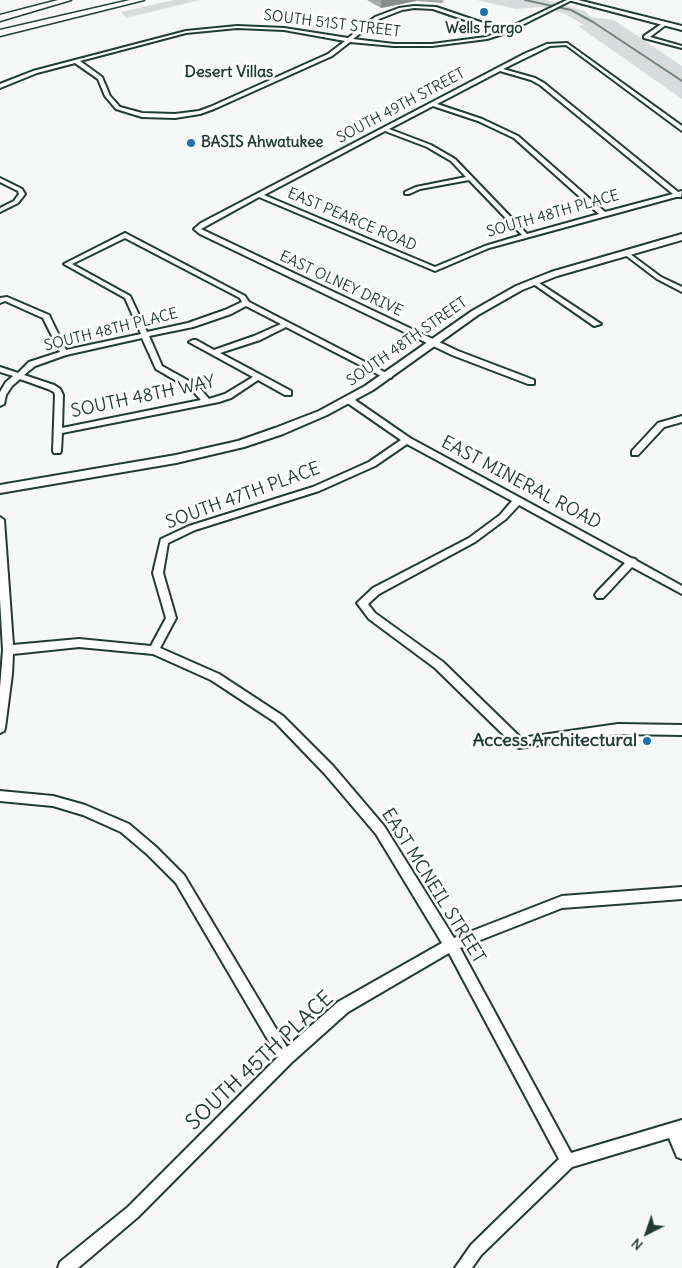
<!DOCTYPE html>
<style>
body{margin:0}
#map{position:relative;width:682px;height:1268px;overflow:hidden;background:#f6f7f7;font-family:Delius,sans-serif}
canvas{display:block}
.north{position:absolute;left:622px;top:1208px;width:50px;height:50px;-webkit-text-stroke:4px #fff;paint-order:stroke;rotate:221deg;font-size:14px;font-weight:700;line-height:20px;text-align:center;color:#1f3d34}
.north::after{content:'';display:block;margin:auto;width:18px;height:22px;background:#1f3d34;clip-path:polygon(50% 0,100% 100%,50% 72%,0 100%)}
</style>
<div id="map">
<canvas width="682" height="1268"></canvas>
<div class="north">N</div>
</div>
<script>
const g = document.querySelector('canvas').getContext('2d');
g.lineJoin = 'round';
function fillPath(path, color) {
  g.fillStyle = color;
  g.fill(path, 'evenodd');
}
function toPath(rows) {
  const path = new Path2D();
  for (const r of rows) {
    path.moveTo(r[0], r[1]);
    for (let i = 2; i < r.length; i += 2) path.lineTo(r[i], r[i + 1]);
  }
  return path;
}
function strokePath(path, color, width, dash) {
  g.strokeStyle = color;
  g.lineWidth = width;
  g.lineCap = dash ? 'butt' : 'round';
  g.setLineDash(dash || []);
  g.stroke(path);
}
function drawText(font, color, halo, rows, align = 'center') {
  g.font = font + ' Delius,sans-serif';
  g.lineWidth = 5;
  g.setLineDash([]);
  g.textBaseline = 'middle';
  g.strokeStyle = halo;
  g.fillStyle = color;
  for (const [text, x, y, turn = 0] of rows) {
    g.save();
    g.translate(x, y);
    g.rotate((+turn || 0) * Math.PI / 180);
    g.textAlign = isNaN(turn) ? turn : align;
    if (halo) g.strokeText(text, 0, 0);
    g.fillText(text, 0, 0);
    g.restore();
  }
}
const green = toPath([
 [174,0,200,0,126,18,121,12],
 [477,0,547,0,585,11,591,17,614,20,682,66,682,99,578,26,584,25,565,14,541,7,516,9]
]);
const stream = toPath([
 [525,0,571,10,593,22,682,81]
]);
const minor = toPath([
 [567,0,572,0,506,33,487,39,432,46,394,46,350,42,332,56,214,109,200,114,175,118,142,117,116,109,105,96,98,79,75,63,37,73,0,88,0,84,33,71,186,31,237,26,284,28,348,38,375,17,399,8,414,6,436,7,504,30,567,0],
 [414,8,433,9,500,32,486,37,432,44,394,44,353,39,379,19,402,10,414,8],
 [237,28,284,30,345,41,328,54,210,107,199,111,175,114,142,113,120,107,110,96,102,77,80,61,186,33,237,28],
 [663,23,667,24,650,37,682,46,682,48,644,38,644,36,663,23],
 [567,43,682,126,682,131,566,45,550,46,503,69,535,78,544,83,678,192,682,191,681,197,676,197,489,248,435,271,259,197,201,229,458,351,534,380,534,384,528,384,452,355,200,234,194,229,201,223,524,54,547,44,567,43],
 [500,71,531,80,540,85,673,194,605,212,518,136,482,119,437,104,500,71],
 [433,106,478,121,514,138,599,214,527,234,455,159,431,145,389,129,433,106],
 [385,131,427,147,451,161,466,177,416,187,405,192,405,194,409,194,420,189,469,180,522,235,485,246,435,267,264,195,385,131],
 [0,178,22,189,25,194,18,203,0,212,0,208,14,201,19,194,18,191,0,182,0,178],
 [125,233,245,296,249,302,392,376,391,378,385,378,286,327,260,340,220,353,291,391,291,395,285,395,258,380,231,398,219,402,62,433,61,451,60,453,54,453,53,451,55,395,54,392,48,389,20,379,12,386,6,395,4,404,0,406,0,392,6,382,13,376,0,372,0,367,18,373,29,362,60,352,43,318,5,301,0,303,0,298,7,297,49,315,66,350,141,334,125,298,64,264,125,233],
 [125,238,240,298,242,302,225,310,188,323,147,332,130,296,72,264,125,238],
 [246,306,281,324,254,336,214,350,196,340,193,340,189,342,253,377,225,394,209,399,198,386,162,366,149,336,193,327,231,314,246,306],
 [142,338,156,369,192,390,201,400,62,428,63,395,60,389,54,385,24,375,35,366,66,355,142,338],
 [626,251,661,277,682,287,682,292,657,279,624,254,624,252,626,251],
 [532,281,536,281,601,324,594,326,532,283,532,281],
 [346,398,352,398,410,438,631,558,635,559,637,561,682,586,682,594,632,567,603,598,597,598,595,595,597,592,625,563,519,505,506,519,475,542,379,594,368,604,375,613,443,662,521,738,618,724,682,725,682,735,618,734,519,748,515,746,435,668,369,619,357,603,373,588,469,538,500,515,512,501,407,444,375,466,319,491,195,530,168,543,163,573,176,618,160,648,219,674,283,716,333,766,384,826,454,938,562,896,682,887,682,899,562,908,460,948,571,1153,682,1120,682,1159,677,1157,669,1138,572,1167,481,1255,472,1268,455,1268,471,1245,559,1159,449,953,348,1012,291,1063,138,1217,78,1268,58,1268,60,1262,128,1207,278,1057,176,883,148,855,121,832,83,815,53,806,0,801,0,791,53,796,85,805,129,824,156,847,184,875,287,1047,338,1002,442,943,376,834,325,774,275,722,211,680,153,654,79,647,13,654,12,674,5,728,4,731,0,733,0,688,3,650,0,599,0,517,4,520,13,645,79,639,151,646,166,618,153,573,161,539,189,526,313,487,369,462,401,440,346,402,346,398],
 [682,416,682,422,664,427,638,455,632,455,632,451,658,423,682,416]
]);
const secondary = toPath([
 [568,0,578,0,682,26,682,30,568,0],
 [682,234,682,240,557,276,522,290,478,315,373,390,327,415,283,434,244,447,176,463,0,493,0,485,176,455,238,441,275,428,319,411,365,386,472,311,516,286,551,272,682,234]
]);
const motorway = toPath([
 [58,0,71,0,0,21,0,15,58,0],
 [130,0,144,0,0,36,0,30,130,0]
]);
const wall = toPath([
 [367,0,443,0,443,3,416,1,381,8]
]);
const shadedWall = toPath([
 [381,0,416,0,416,1,381,8]
]);
const markers = [
 [484,12,5,"#1f6fb2"],
 [191,143,5,"#1f6fb2"],
 [647,741,5,"#1f6fb2"]
];
const farStreetnames = [
 ["SOUTH 51ST STREET",332,24,7],
 ["SOUTH 49TH STREET",401,106,-28],
 ["SOUTH 48TH PLACE",553,214,-16],
 ["EAST PEARCE ROAD",352,220,23],
 ["EAST OLNEY DRIVE",341,284,25],
 ["SOUTH 48TH PLACE",111,330,-14],
 ["SOUTH 48TH STREET",407,342,-35]
];
const farPoinames = [
 ["Wells Fargo",484,29],
 ["BASIS Ahwatukee",201,143,"left"]
];
const farNeighbourhoodnames = [
 ["Desert Villas",229,72]
];
const streetNames = [
 ["SOUTH 48TH WAY",143,397,-12],
 ["EAST MINERAL ROAD",521,483,28],
 ["SOUTH 47TH PLACE",243,496,-20],
 ["EAST MCNEIL STREET",433,886,58]
];
const poiNames = [
 ["Access.Architectural",637,741]
];
const nearStreetnames = [
 ["SOUTH 45TH PLACE",260,1061,-43]
];
fillPath(green, '#d6dcdb');
strokePath(stream, '#72857f', 2);
strokePath(minor, '#1f3d34', 4);
strokePath(secondary, '#1f3d34', 4);
strokePath(motorway, '#1f3d34', 3);
fillPath(minor, '#fff');
fillPath(secondary, '#fff');
fillPath(motorway, '#fff');
fillPath(wall, '#a5adaa');
fillPath(shadedWall, '#868d8b');
for (const [x, y, r, color] of markers) {
  const dot = new Path2D();
  dot.arc(x, y, r, 0, 2 * Math.PI);
  g.fillStyle = color;
  g.fill(dot);
  strokePath(dot, '#fff', 2);
}
drawText('15px', '#1f3d34', '#fff', farStreetnames);
drawText('bold 15px', '#1f3d34', '#fff', farPoinames);
drawText('bold 16px', '#1f3d34', '#fff', farNeighbourhoodnames);
drawText('18px', '#1f3d34', '#fff', streetNames);
drawText('bold 18px', '#1f3d34', '#fff', poiNames, 'right');
drawText('21px', '#1f3d34', '#fff', nearStreetnames);
</script>
